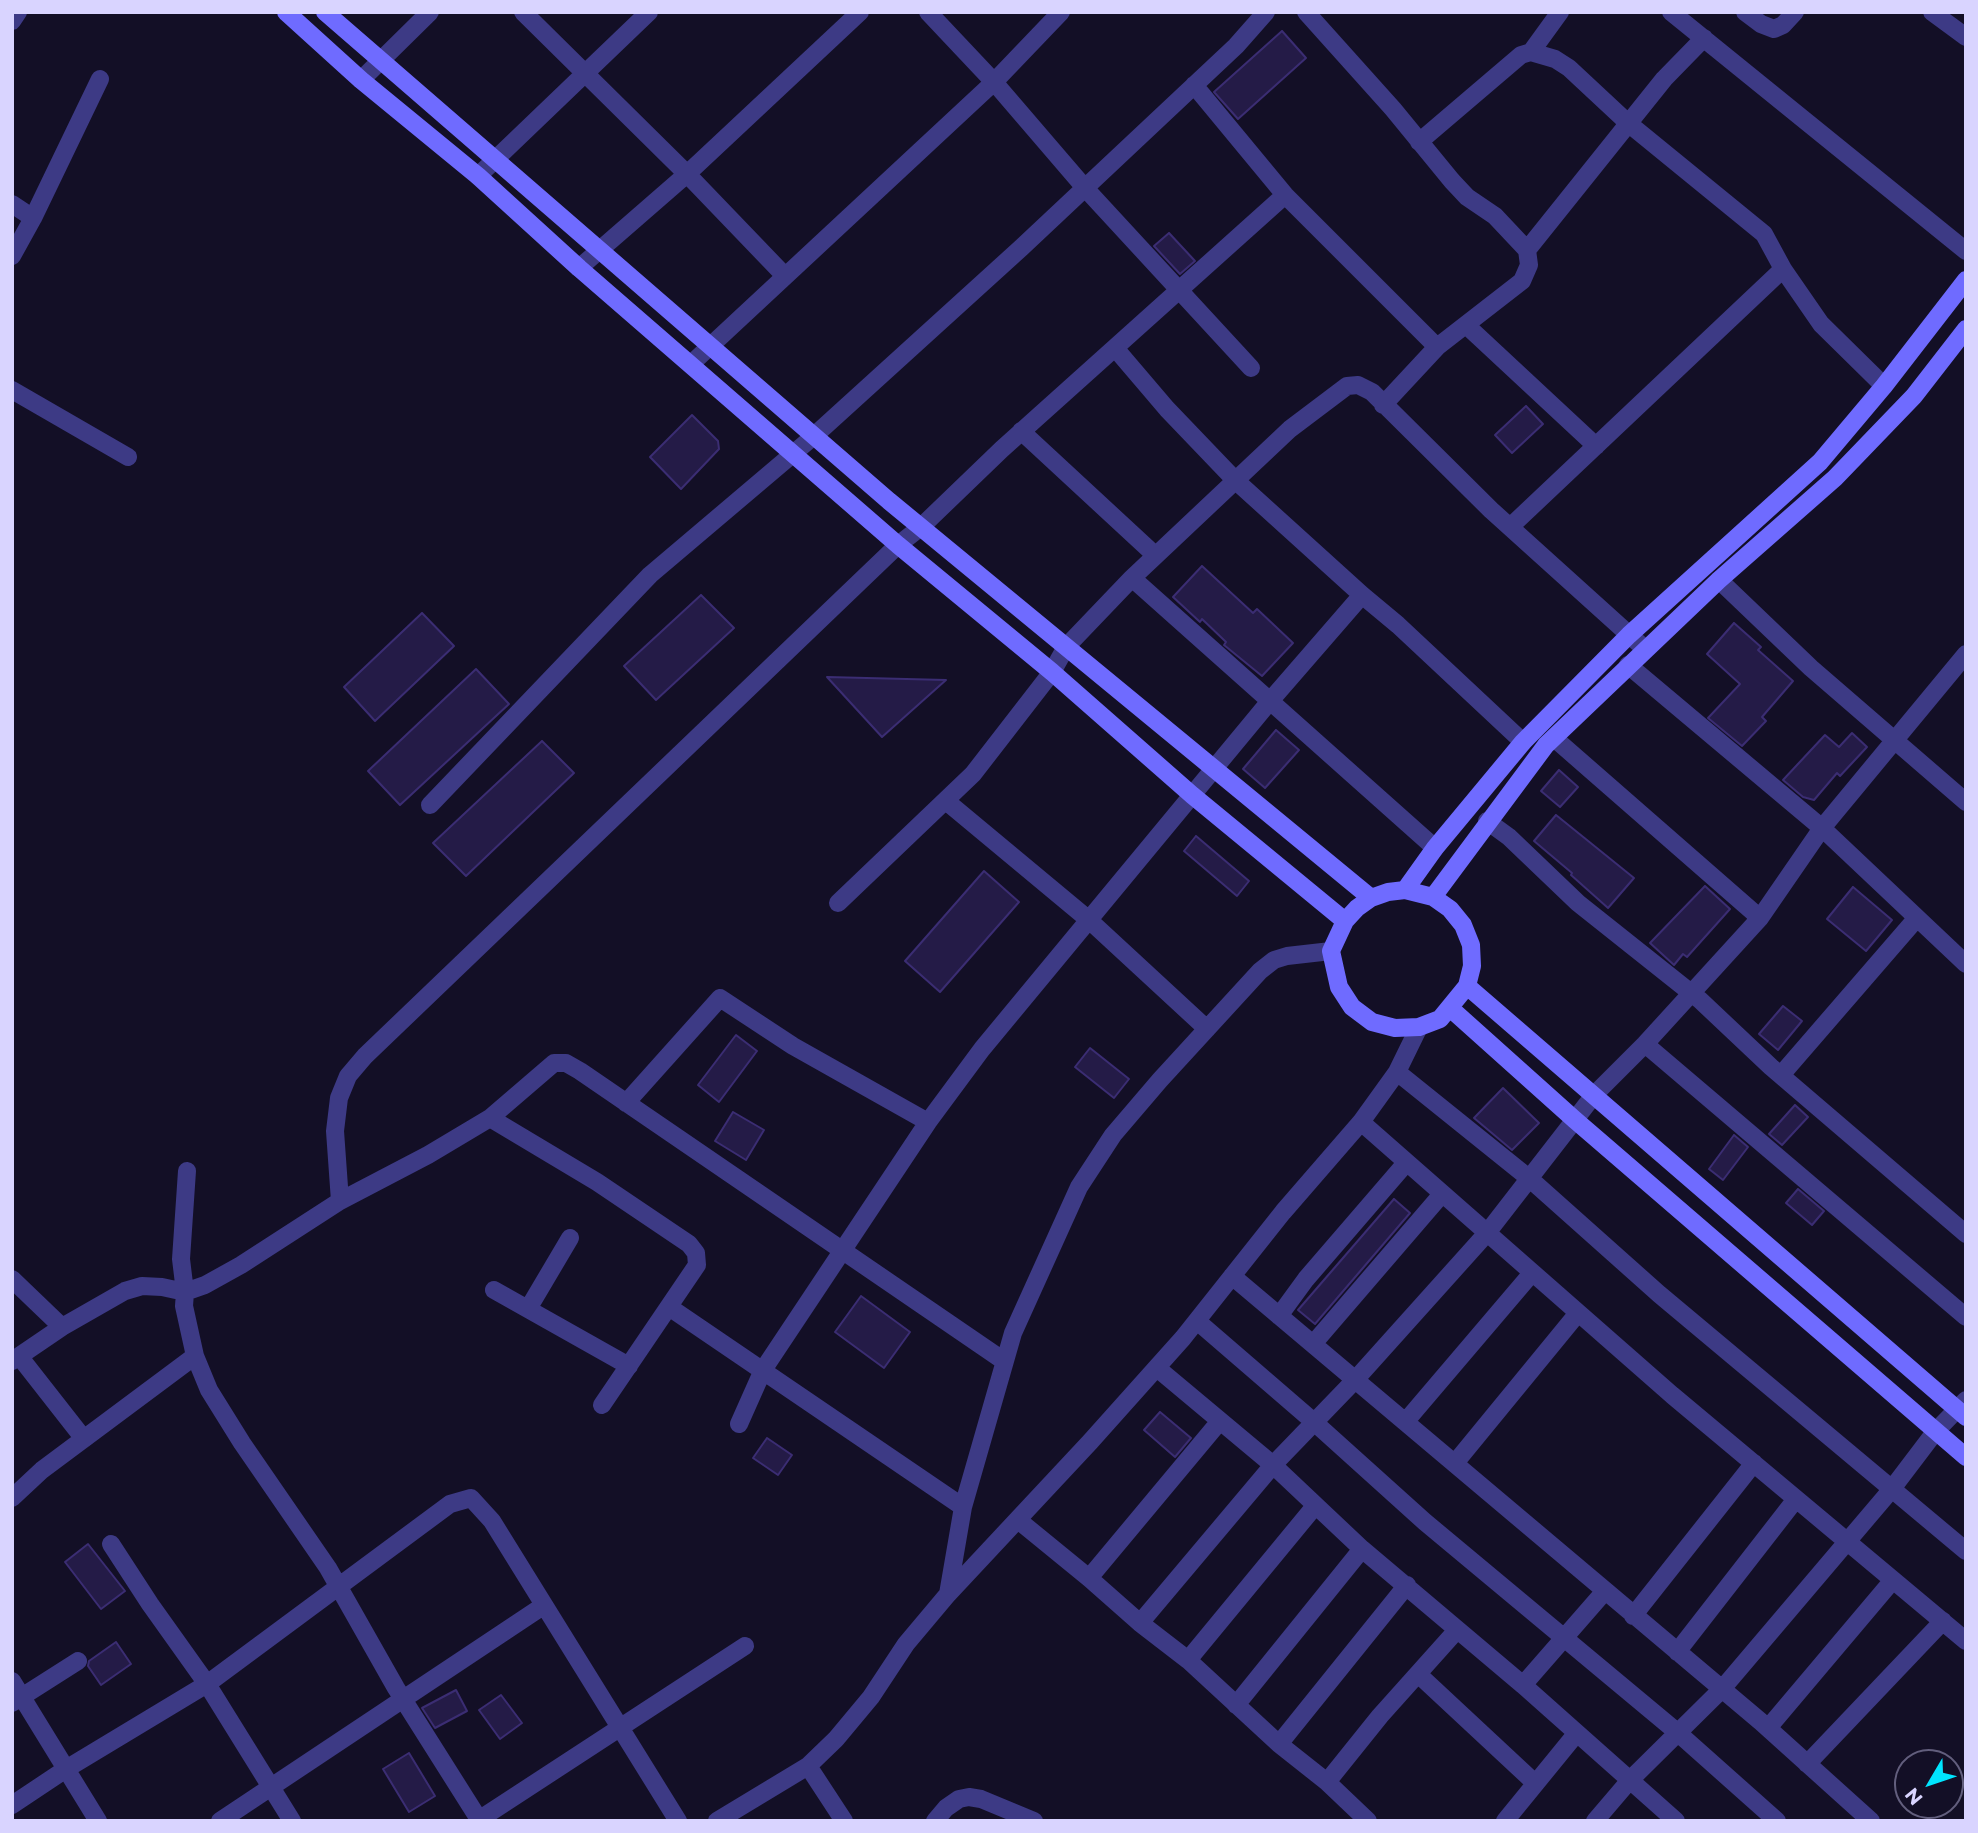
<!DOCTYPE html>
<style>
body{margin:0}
#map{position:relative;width:1978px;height:1833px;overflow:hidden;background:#130f26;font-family:Montserrat,sans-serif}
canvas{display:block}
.frame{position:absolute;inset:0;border:14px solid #d9d4ff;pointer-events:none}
.north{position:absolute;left:1894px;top:1749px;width:70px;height:70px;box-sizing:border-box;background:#130f26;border:2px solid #625e7d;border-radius:50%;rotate:231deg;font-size:19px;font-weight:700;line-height:28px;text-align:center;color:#d9d4ff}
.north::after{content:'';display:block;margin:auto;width:24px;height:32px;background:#00e5ff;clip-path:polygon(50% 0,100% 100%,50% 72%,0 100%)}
</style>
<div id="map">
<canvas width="1978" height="1833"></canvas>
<div class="frame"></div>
<div class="north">N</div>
</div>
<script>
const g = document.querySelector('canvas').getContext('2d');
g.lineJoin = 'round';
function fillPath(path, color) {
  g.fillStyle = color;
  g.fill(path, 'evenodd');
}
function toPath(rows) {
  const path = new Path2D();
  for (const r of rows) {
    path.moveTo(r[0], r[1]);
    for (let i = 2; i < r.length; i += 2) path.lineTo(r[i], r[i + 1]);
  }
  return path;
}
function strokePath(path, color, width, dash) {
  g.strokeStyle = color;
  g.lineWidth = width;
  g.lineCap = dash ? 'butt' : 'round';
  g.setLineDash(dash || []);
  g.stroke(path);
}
const building = toPath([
 [1282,31,1306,58,1238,119,1214,92,1282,31],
 [1169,233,1195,261,1180,274,1154,246,1169,233],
 [1526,406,1543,424,1512,453,1495,435,1526,406],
 [692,415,718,441,719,449,681,489,650,457,692,415],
 [1202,566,1253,613,1257,609,1293,643,1262,676,1224,645,1226,642,1202,619,1200,622,1173,597,1202,566],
 [701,595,734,628,656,700,624,666,701,595],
 [422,613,454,646,375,721,344,687,422,613],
 [1734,623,1761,647,1758,650,1793,681,1762,717,1766,721,1742,746,1708,718,1740,684,1707,654,1734,623],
 [476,669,509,704,400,805,368,771,476,669],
 [827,677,946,680,882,737,827,677],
 [1276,730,1299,750,1265,788,1243,769,1276,730],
 [1852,733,1867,747,1840,776,1837,773,1814,800,1803,797,1783,780,1825,735,1839,747,1852,733],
 [542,741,574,773,466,876,433,843,542,741],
 [1559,770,1578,787,1560,807,1541,791,1559,770],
 [1556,815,1634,878,1608,908,1571,875,1572,873,1534,841,1556,815],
 [1196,836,1249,881,1237,896,1184,851,1196,836],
 [984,871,1019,902,940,992,905,961,984,871],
 [1705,886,1730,909,1687,957,1683,954,1674,965,1650,943,1705,886],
 [1853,887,1892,920,1866,951,1827,919,1853,887],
 [1783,1006,1802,1021,1778,1050,1759,1034,1783,1006],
 [736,1035,757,1051,719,1102,698,1085,736,1035],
 [1090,1048,1129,1079,1114,1098,1075,1067,1090,1048],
 [1503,1088,1539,1123,1512,1150,1474,1118,1503,1088],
 [1795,1105,1808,1117,1782,1145,1769,1134,1795,1105],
 [733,1112,764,1130,746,1160,715,1141,733,1112],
 [1734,1135,1748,1147,1723,1180,1709,1169,1734,1135],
 [1798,1189,1824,1211,1812,1225,1786,1203,1798,1189],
 [1394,1199,1410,1213,1315,1324,1298,1310,1394,1199],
 [861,1296,910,1332,884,1368,835,1332,861,1296],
 [1160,1412,1191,1438,1175,1457,1144,1430,1160,1412],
 [767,1438,792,1455,778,1475,753,1458,767,1438],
 [88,1544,125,1591,101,1609,65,1562,88,1544],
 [116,1642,131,1664,101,1685,88,1666,89,1661,116,1642],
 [456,1690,467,1711,435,1728,422,1708,456,1690],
 [501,1695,522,1723,500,1739,479,1710,501,1695],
 [409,1753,435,1796,409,1812,383,1769,409,1753]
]);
const street = toPath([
 [523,12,687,174,785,276],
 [928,12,994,82,1085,188,1251,368],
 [1306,12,1393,109,1452,181,1467,197,1495,216,1527,250,1529,265,1522,281,1437,347,1383,405],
 [1671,12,1966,251],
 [1745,12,1761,24,1774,29,1783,25,1795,12],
 [1932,12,1966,37],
 [12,21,18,12],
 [1531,52,1560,12],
 [361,80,430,12],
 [1194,85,1285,195,1437,347],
 [1419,142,1521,55,1531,52,1555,59,1569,68,1628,123,1764,234,1783,269,1821,324,1884,386],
 [478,176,649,12],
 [12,204,33,218],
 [1527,250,1664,79,1704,38],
 [12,256,33,218,100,79],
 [579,268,687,174,860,12],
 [1466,325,1596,446],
 [1115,348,1167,409,1235,480,1362,595,1398,625,1523,742],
 [691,364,994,82,1061,12],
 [12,390,128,457],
 [1021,431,1155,555],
 [1510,527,1783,269],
 [1132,578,1435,848],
 [1719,580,1811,668,1966,802],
 [1628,665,1822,828,1966,964],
 [1554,738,1760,918],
 [946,801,1089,920,1207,1029],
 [430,805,650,575,814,436,1021,248,1236,46,1266,12],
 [1487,821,1509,837,1578,903,1700,1000,1771,1067,1966,1234],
 [838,903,973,774,1052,672,1066,647,1132,578,1290,429,1347,386,1358,385,1372,392,1491,510,1645,649],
 [1645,1044,1966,1317],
 [1397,1072,1530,1179,1659,1294,1966,1551],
 [1781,1075,1916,919],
 [626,1103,720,998,793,1046,928,1122],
 [490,1118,597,1182,689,1244,696,1253,697,1265,602,1405],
 [1361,1122,1672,1395,1966,1641],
 [187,1171,181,1259,185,1292,184,1306,195,1356,209,1390,242,1443,328,1568,396,1688,480,1821],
 [340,1201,335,1131,339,1098,348,1076,365,1056,898,545,921,527,1002,449,1285,195],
 [1232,1276,1760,1721,1871,1821],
 [12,1279,62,1327],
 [494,1290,629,1366],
 [669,1307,963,1507],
 [528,1309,570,1238],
 [1279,1316,1306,1279,1406,1163],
 [1197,1321,1314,1422,1425,1522,1677,1732,1777,1821],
 [1313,1344,1442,1194],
 [19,1356,84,1439],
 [12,1361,62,1327,125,1291,142,1286,162,1287,185,1292,205,1285,241,1265,340,1201,428,1155,490,1118,554,1063,566,1063,580,1071,1004,1361],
 [1157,1368,1273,1465,1362,1549,1523,1685,1676,1821],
 [1406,1421,1532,1273],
 [739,1424,763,1370,928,1122,982,1049,1270,701,1362,595],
 [1455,1463,1578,1313],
 [12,1498,42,1470,195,1356],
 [1018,1520,1089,1578,1140,1623,1188,1660,1279,1744,1327,1782,1380,1716,1457,1630],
 [111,1544,150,1604,207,1684,292,1821],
 [1089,1578,1220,1421],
 [948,1594,963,1507,1013,1333,1079,1187,1113,1135,1160,1080,1260,971,1274,960,1287,956,1331,951],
 [1633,1616,1754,1463],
 [1140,1623,1273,1465,1355,1380,1487,1233,1594,1095,1645,1044,1760,918,1822,828,1966,654],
 [1677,1652,1796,1499],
 [1188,1660,1315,1506],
 [1418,1674,1535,1783],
 [12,1681,98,1821],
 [1523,1685,1605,1591],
 [12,1703,78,1661],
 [1236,1705,1362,1549],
 [1768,1728,1893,1580],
 [1279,1744,1407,1585],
 [1807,1764,1943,1621],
 [808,1766,844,1821],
 [1327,1782,1368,1821],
 [12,1805,66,1769,207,1684,450,1504,471,1498,492,1521,678,1821],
 [220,1821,543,1606],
 [477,1821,745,1646],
 [717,1821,808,1766,836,1739,871,1697,906,1644,948,1594,1090,1442,1183,1338,1283,1212,1361,1122,1397,1072,1419,1027],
 [935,1821,946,1808,959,1799,969,1797,981,1799,1034,1821],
 [1505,1821,1576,1734],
 [1595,1821,1630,1780,1722,1689,1891,1490,1935,1432,1966,1400]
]);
const secondary = toPath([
 [286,12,361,80,478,176,579,268,898,545,1052,672,1192,795,1345,921],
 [325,12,889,501,1371,898],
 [1405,890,1435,848,1523,742,1629,635,1820,462,1884,386,1966,280],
 [1405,890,1433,897,1450,909,1463,925,1471,945,1472,966,1467,986,1440,1019,1419,1027,1395,1028,1372,1022,1352,1007,1339,987,1331,951,1345,921,1357,908,1371,898,1388,892,1405,890],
 [1433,897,1546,745,1719,580,1835,478,1914,396,1966,329],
 [1467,986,1966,1417],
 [1450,1008,1575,1120,1966,1457]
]);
fillPath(building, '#241b47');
strokePath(building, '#3b2d73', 2);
strokePath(street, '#3d3a85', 18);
strokePath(secondary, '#6f6bff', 18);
</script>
